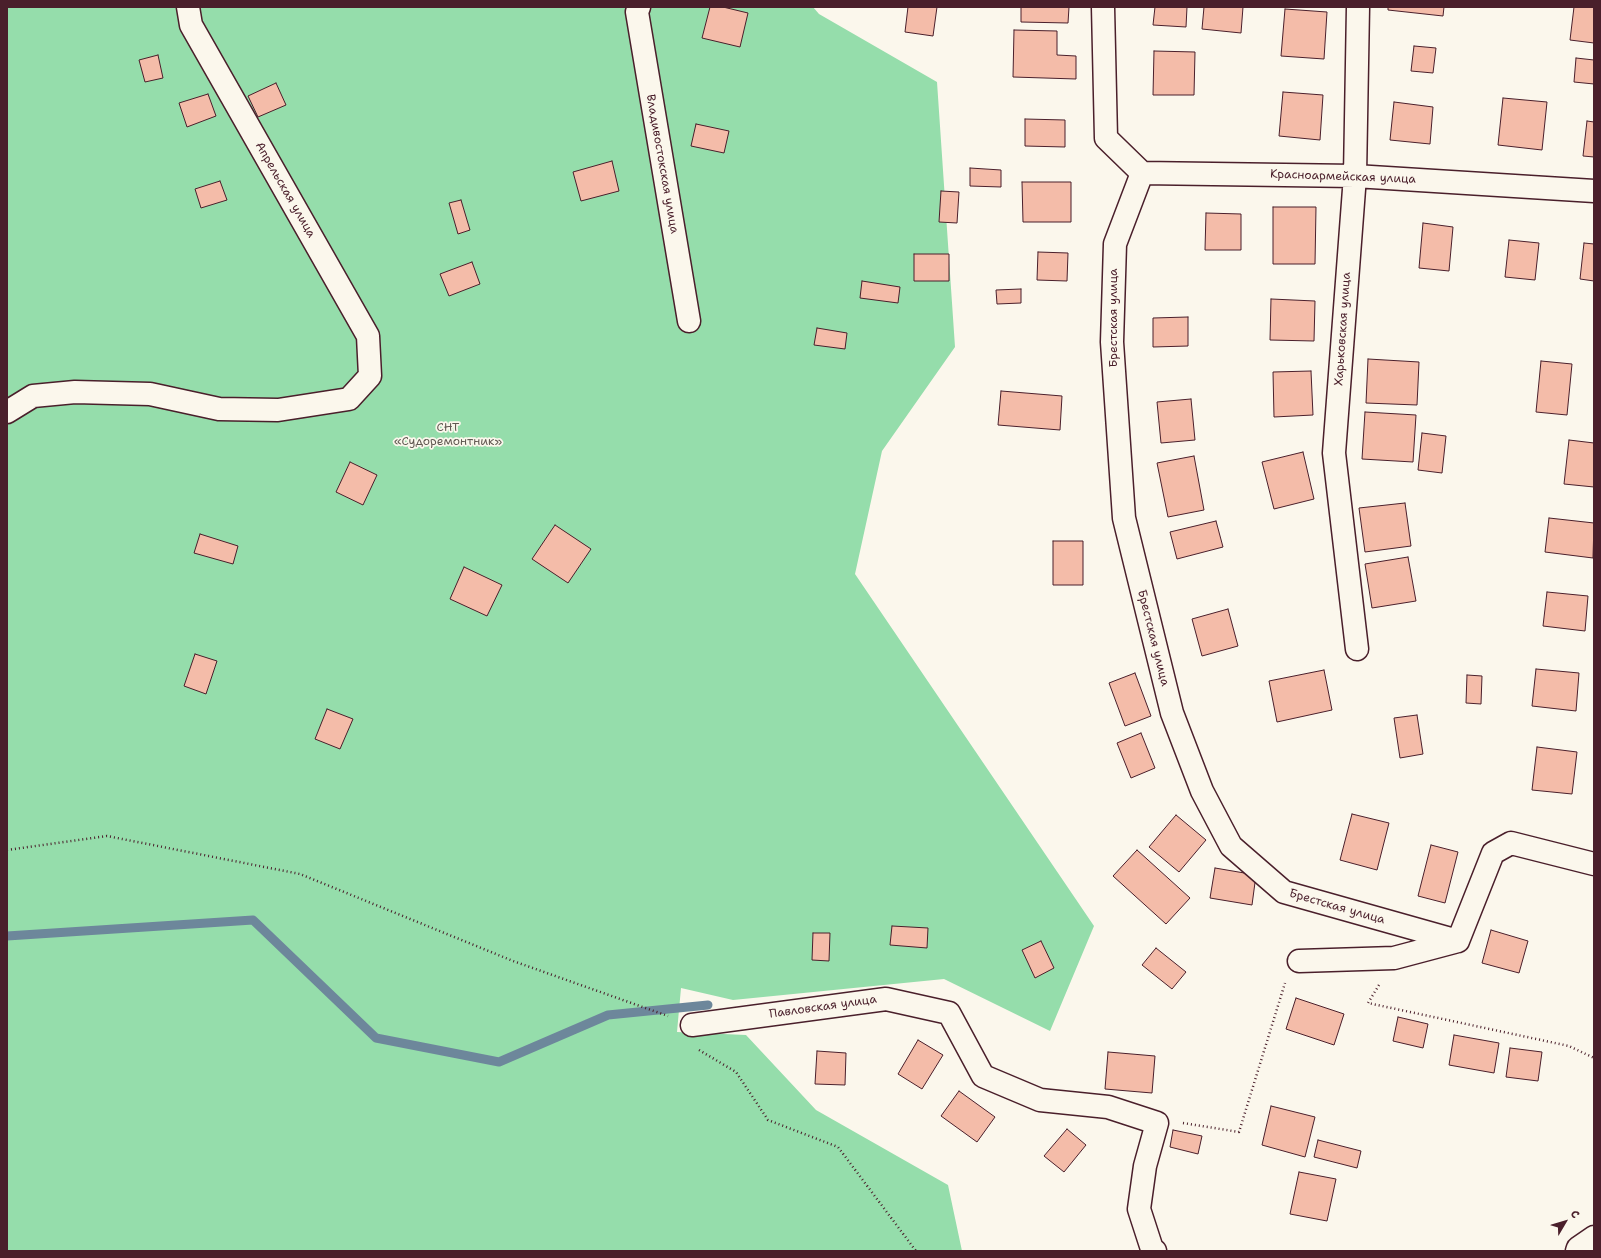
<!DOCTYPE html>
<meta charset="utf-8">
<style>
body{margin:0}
#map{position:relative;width:1601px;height:1258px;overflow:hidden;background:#fbf7ec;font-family:"Shantell Sans",sans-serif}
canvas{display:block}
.frame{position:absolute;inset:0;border:8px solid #4a1f2b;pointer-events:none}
.north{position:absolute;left:1545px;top:1202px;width:40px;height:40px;-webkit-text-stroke:3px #fbf7ec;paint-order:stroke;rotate:52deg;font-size:11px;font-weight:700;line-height:16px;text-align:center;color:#4a1f2b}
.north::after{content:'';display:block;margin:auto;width:14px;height:18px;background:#4a1f2b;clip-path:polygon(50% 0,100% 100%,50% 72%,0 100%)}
</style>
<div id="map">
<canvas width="1601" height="1258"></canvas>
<div class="frame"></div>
<div class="north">С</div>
</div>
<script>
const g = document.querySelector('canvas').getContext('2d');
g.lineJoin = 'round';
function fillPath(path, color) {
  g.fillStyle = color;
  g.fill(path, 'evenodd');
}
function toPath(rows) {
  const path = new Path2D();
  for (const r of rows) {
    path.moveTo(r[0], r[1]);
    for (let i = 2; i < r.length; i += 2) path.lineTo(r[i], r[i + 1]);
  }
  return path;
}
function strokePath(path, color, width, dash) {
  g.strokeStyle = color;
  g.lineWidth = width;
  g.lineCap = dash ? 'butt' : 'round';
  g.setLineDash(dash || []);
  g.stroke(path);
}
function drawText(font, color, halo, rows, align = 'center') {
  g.font = font + ' "Shantell Sans",sans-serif';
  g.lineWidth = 3.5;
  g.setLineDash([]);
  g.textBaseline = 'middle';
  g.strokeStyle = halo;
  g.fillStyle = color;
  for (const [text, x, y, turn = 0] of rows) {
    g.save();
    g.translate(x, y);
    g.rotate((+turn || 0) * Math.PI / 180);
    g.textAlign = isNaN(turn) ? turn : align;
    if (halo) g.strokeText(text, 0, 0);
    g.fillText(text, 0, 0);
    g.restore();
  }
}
const green = toPath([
 [7,7,813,7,819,14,937,82,955,347,882,451,855,574,1094,926,1050,1031,944,979,733,1000,681,988,677,1032,746,1035,816,1110,948,1185,962,1251,7,1251]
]);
const stream = toPath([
 [7,936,253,920,376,1038,499,1062,608,1015,708,1005]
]);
const building = toPath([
 [710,7,723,7,748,13,740,47,702,38,710,7],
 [908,7,937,7,933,36,905,32,908,7],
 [1021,7,1069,7,1068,23,1021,22,1021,7],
 [1155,7,1187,7,1186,27,1153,25,1155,7],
 [1204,7,1243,7,1241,33,1202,29,1204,7],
 [1388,7,1444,7,1443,16,1388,10,1388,7],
 [1574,7,1594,7,1594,43,1570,40,1574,7],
 [1285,9,1327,12,1324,59,1281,56,1285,9],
 [1014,30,1057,31,1057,55,1076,56,1076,79,1013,77,1014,30],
 [1414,46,1436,48,1433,73,1411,71,1414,46],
 [1154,51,1195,52,1194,95,1153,95,1154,51],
 [158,55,163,78,145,82,139,60,158,55],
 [1576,58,1594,60,1594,84,1574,82,1576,58],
 [276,83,286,105,258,117,248,96,276,83],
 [1283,92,1323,95,1320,140,1279,136,1283,92],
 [208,94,216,116,187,127,179,103,208,94],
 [1503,98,1547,102,1542,150,1498,145,1503,98],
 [1394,102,1433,107,1430,144,1390,140,1394,102],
 [1025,119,1065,120,1065,147,1025,146,1025,119],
 [1587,121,1594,122,1594,157,1583,156,1587,121],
 [696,124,729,131,724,153,691,146,696,124],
 [612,161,619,191,581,201,573,172,612,161],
 [970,168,1001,170,1001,187,970,186,970,168],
 [220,181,227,200,201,208,195,189,220,181],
 [1022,182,1071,182,1071,222,1023,222,1022,182],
 [941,191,959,192,957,223,939,222,941,191],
 [461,200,470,230,458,234,449,203,461,200],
 [1273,207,1316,207,1315,264,1273,264,1273,207],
 [1206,213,1241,214,1241,250,1205,250,1206,213],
 [1423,223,1453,227,1449,271,1419,268,1423,223],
 [1509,240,1539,243,1535,280,1505,277,1509,240],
 [1584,243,1594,244,1594,281,1580,279,1584,243],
 [1038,252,1068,253,1067,281,1037,280,1038,252],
 [914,254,949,254,949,281,914,281,914,254],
 [472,262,480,284,449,296,440,274,472,262],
 [862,281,900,287,898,303,860,298,862,281],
 [1021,289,1021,303,997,304,996,290,1021,289],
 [1271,299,1315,301,1314,341,1270,340,1271,299],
 [1188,317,1188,346,1153,347,1153,318,1188,317],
 [817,328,847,333,845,349,814,345,817,328],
 [1368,359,1419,362,1417,405,1366,403,1368,359],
 [1541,361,1572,364,1567,415,1536,412,1541,361],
 [1311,371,1313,415,1274,417,1273,372,1311,371],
 [1001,391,1062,396,1060,430,998,425,1001,391],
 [1191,399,1195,440,1161,443,1157,402,1191,399],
 [1365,412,1416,415,1413,462,1362,459,1365,412],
 [1422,433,1446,436,1442,473,1418,470,1422,433],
 [1569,440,1594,443,1594,487,1564,484,1569,440],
 [1303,452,1314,499,1274,509,1262,462,1303,452],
 [1194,456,1204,510,1168,517,1157,463,1194,456],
 [350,462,377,475,363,505,336,492,350,462],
 [1405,503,1411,546,1365,552,1359,508,1405,503],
 [1549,518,1594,523,1593,558,1545,552,1549,518],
 [1216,521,1223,547,1177,559,1170,532,1216,521],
 [555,525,591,549,568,583,532,559,555,525],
 [200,534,238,546,233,564,194,553,200,534],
 [1053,541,1083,541,1083,585,1053,585,1053,541],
 [1408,557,1416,601,1372,608,1365,564,1408,557],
 [464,567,502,585,487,616,450,599,464,567],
 [1547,592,1588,596,1585,631,1543,626,1547,592],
 [1228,609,1238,646,1202,656,1192,619,1228,609],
 [195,654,217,661,206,694,184,686,195,654],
 [1536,669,1579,673,1576,711,1532,706,1536,669],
 [1324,670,1332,710,1277,722,1269,681,1324,670],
 [1135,673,1151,716,1125,726,1109,683,1135,673],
 [1467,675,1482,676,1481,704,1466,703,1467,675],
 [327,709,353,719,340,749,315,739,327,709],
 [1417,715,1423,754,1400,758,1394,718,1417,715],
 [1141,733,1155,768,1131,778,1117,743,1141,733],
 [1537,747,1577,752,1572,794,1532,790,1537,747],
 [1352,814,1389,823,1377,870,1340,860,1352,814],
 [1176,815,1206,840,1179,872,1149,847,1176,815],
 [1431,845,1458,852,1445,903,1418,896,1431,845],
 [1137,850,1190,898,1166,924,1113,876,1137,850],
 [1215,868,1256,875,1252,905,1210,898,1215,868],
 [892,926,928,928,927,948,890,945,892,926],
 [1491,930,1528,941,1519,973,1482,963,1491,930],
 [813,933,830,933,829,961,812,960,813,933],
 [1041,941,1054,968,1035,978,1022,950,1041,941],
 [1156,948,1186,972,1172,989,1142,965,1156,948],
 [1296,998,1344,1014,1334,1045,1286,1029,1296,998],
 [1398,1017,1428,1024,1423,1048,1393,1041,1398,1017],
 [1454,1035,1499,1043,1494,1073,1449,1065,1454,1035],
 [918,1040,943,1055,922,1089,898,1074,918,1040],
 [1510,1048,1542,1052,1538,1081,1506,1077,1510,1048],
 [817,1051,846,1053,845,1085,815,1084,817,1051],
 [1108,1052,1155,1056,1152,1093,1105,1089,1108,1052],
 [959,1091,995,1117,977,1142,941,1116,959,1091],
 [1271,1106,1315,1117,1305,1157,1262,1145,1271,1106],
 [1067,1129,1086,1145,1064,1172,1044,1156,1067,1129],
 [1173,1130,1202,1136,1198,1154,1170,1147,1173,1130],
 [1318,1140,1361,1151,1357,1168,1314,1157,1318,1140],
 [1299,1172,1336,1179,1327,1221,1290,1214,1299,1172]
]);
const path = toPath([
 [7,850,107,836,300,874,513,961,668,1016],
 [1379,985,1368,1003,1569,1046,1594,1058],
 [699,1050,736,1072,768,1120,838,1147,916,1251],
 [1183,1123,1239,1132,1285,983]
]);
const minor = toPath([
 [639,7,637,12,689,321],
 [1103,7,1106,138,1142,173,1355,176,1594,191],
 [1142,173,1115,244,1112,342,1124,518,1172,713,1202,791,1231,846,1284,892,1458,941],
 [7,412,33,396,75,392,150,394,219,409,278,410,349,399,370,376,368,336,191,25,188,7],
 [1357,649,1334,453,1355,176,1358,7],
 [1299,961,1394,958,1458,941,1493,853,1511,843,1594,864],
 [692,1025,886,999,949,1013,983,1076,1040,1100,1108,1107,1157,1123,1145,1166,1139,1209,1152,1249,1155,1251],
 [1577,1251,1578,1248,1594,1237]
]);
const streetNames = [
 ["Владивостокская улица",662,164,80],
 ["Красноармейская улица",1343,177,2],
 ["Апрельская улица",285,190,60],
 ["Брестская улица",1114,318,-90],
 ["Харьковская улица",1343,329,-86],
 ["Брестская улица",1153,638,76],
 ["Брестская улица",1337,907,16],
 ["Павловская улица",823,1007,-8]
];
const parkNames = [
 ["СНТ",448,428],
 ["«Судоремонтник»",448,442]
];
fillPath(green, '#95ddab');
strokePath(stream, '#6d879b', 9);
fillPath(building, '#f4bca9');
strokePath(building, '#4a1f2b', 1);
strokePath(minor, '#4a1f2b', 25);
strokePath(path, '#4a1f2b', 2.5, [1, 3]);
strokePath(minor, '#fbf7ec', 22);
drawText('12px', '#4a1f2b', '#fbf7ec', streetNames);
drawText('12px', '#605851', '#fbf7ec', parkNames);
</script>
